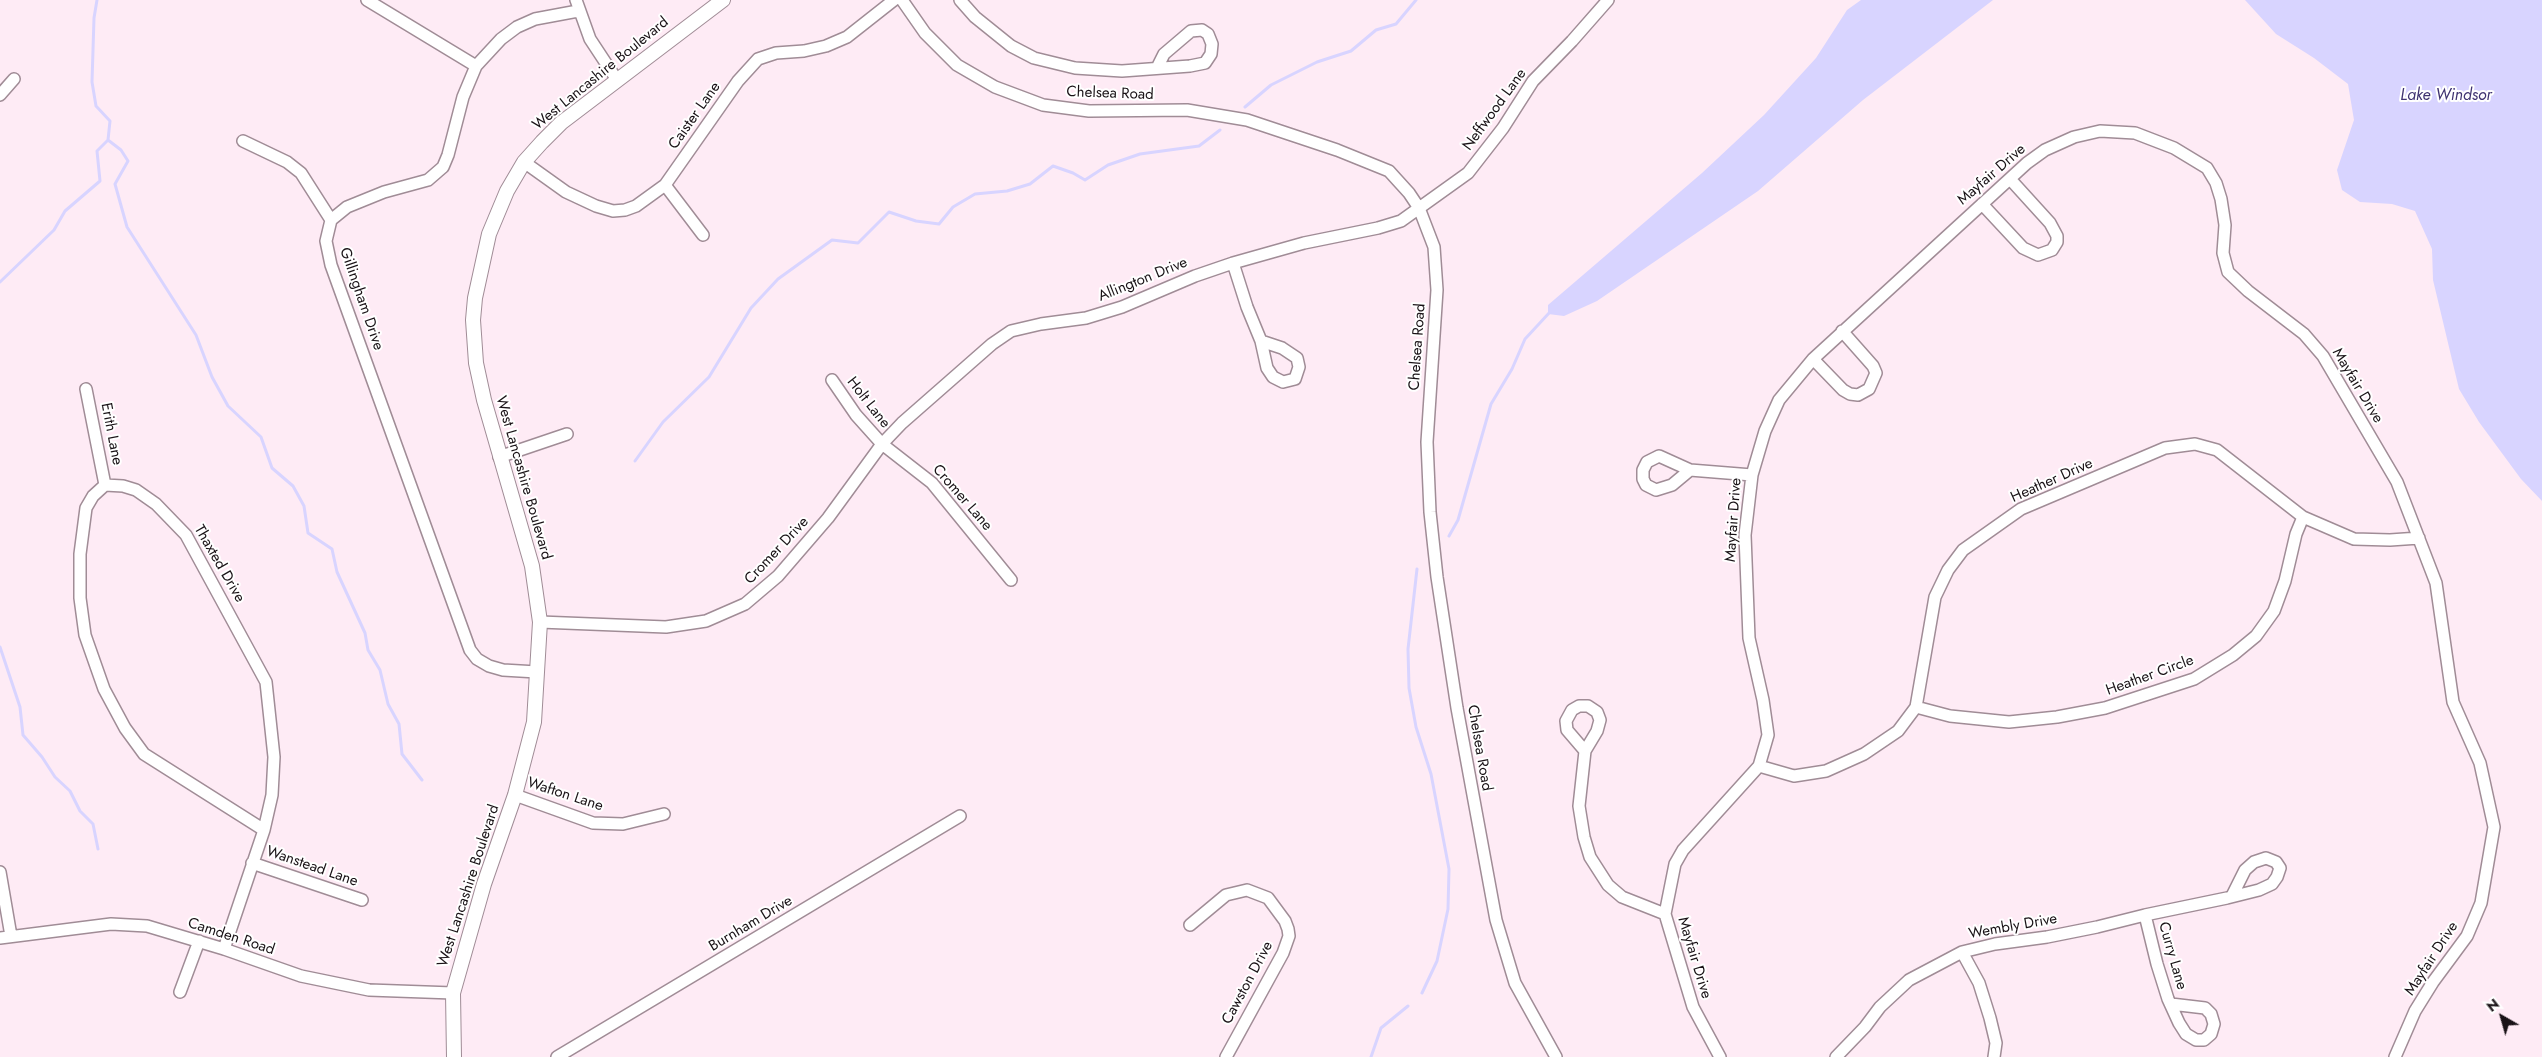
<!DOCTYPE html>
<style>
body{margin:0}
#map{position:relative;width:2542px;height:1057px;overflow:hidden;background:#feebf5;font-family:Jost,sans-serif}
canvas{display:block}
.north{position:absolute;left:2477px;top:992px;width:50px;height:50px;-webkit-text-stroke:4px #fff;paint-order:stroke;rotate:322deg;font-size:14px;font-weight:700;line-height:20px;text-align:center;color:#191216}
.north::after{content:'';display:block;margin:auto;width:18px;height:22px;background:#191216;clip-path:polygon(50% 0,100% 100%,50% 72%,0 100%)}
</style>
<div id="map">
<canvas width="2542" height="1057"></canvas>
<div class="north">N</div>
</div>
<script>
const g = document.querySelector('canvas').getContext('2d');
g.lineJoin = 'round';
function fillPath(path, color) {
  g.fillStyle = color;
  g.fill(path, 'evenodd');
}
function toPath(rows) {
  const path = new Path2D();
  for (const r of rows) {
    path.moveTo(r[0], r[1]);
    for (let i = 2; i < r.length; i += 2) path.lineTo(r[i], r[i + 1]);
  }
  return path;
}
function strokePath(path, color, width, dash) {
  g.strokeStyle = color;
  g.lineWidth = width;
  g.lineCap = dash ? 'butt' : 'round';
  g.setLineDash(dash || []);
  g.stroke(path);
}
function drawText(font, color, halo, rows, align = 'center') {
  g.font = font + ' Jost,sans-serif';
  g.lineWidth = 4;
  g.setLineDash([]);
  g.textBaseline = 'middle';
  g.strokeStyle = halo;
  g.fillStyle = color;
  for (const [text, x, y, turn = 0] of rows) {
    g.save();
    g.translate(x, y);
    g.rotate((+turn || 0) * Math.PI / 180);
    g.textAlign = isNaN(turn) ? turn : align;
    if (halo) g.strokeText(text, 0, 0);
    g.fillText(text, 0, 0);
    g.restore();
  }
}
const water = toPath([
 [1861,0,1993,0,1863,100,1758,191,1597,301,1564,316,1548,314,1548,305,1702,173,1764,115,1816,58,1847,10],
 [2245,0,2542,0,2542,501,2521,479,2479,422,2459,389,2433,280,2432,249,2415,211,2392,204,2360,202,2342,190,2337,170,2354,120,2348,84,2314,58,2276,34]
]);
const stream = toPath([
 [97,0,94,18,92,82,96,106,110,121,108,140,121,150,128,161,115,184,127,227,196,335,212,377,228,406,261,437,272,468,293,486,304,506,308,533,332,549,337,572,365,633,368,650,380,670,388,704,399,724,402,754,422,780],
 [1245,107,1271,85,1317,62,1351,51,1376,30,1396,24,1416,0],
 [0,282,54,230,65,211,100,181,97,151,108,140],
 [635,461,663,422,709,377,751,308,778,279,832,240,858,243,889,212,916,221,939,224,953,207,975,194,1007,191,1030,184,1053,166,1073,173,1085,180,1108,165,1140,154,1199,146,1220,130],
 [1449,536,1458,520,1491,404,1512,369,1525,339,1550,312],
 [1417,569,1408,649,1409,688,1416,727,1431,774,1449,869,1448,909,1437,961,1422,993],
 [0,647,20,707,23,735,42,757,55,777,70,791,80,811,93,824,98,849],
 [1371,1057,1381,1028,1408,1006]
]);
const minor = toPath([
 [367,0,476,66],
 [576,0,590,39,617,80],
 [902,0,925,33,957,65,995,87,1043,105,1089,111,1187,110,1247,120,1337,150,1389,171,1409,193,1419,208,1434,247,1437,290,1427,442,1430,512,1437,577,1457,708,1496,920,1515,983,1556,1057],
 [960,0,975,17,1011,46,1034,58,1075,68,1122,71,1190,66,1205,63,1211,54,1212,44,1208,34,1202,30,1191,31,1164,54,1157,68],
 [0,95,14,79],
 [243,141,287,162,301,173,331,220],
 [524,162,566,192,596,206,613,211,625,210,636,206,665,185,738,81,758,59,776,53,804,51,826,46,847,37,894,0],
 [665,185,703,235],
 [1982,204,2023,248,2038,255,2052,250,2057,242,2057,236,2050,223,2010,179],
 [1233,263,1247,307,1261,341],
 [1261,341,1282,348,1297,358,1299,367,1295,379,1283,382,1273,377,1267,368,1261,341],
 [1813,359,1843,390,1850,394,1858,395,1869,389,1876,373,1873,366,1842,331],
 [832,380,856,415,882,444,932,483,1011,580],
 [86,389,105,485],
 [499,457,567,434],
 [1690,470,1672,485,1656,490,1646,485,1643,479,1643,470,1647,462,1659,456,1690,470,1752,475],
 [540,622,666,627,706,621,745,604,778,576,828,518,882,444,902,423,992,344,1011,331,1041,324,1086,318,1122,307,1195,276,1233,263,1304,243,1378,228,1401,221,1468,173,1503,128,1533,81,1572,41,1608,0],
 [537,672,503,670,489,666,477,659,470,650,331,265,326,241,331,220,347,207,384,192,428,180,443,167,448,155,463,97,476,66,501,39,517,27,535,19,578,11],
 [1916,707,1950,716,2009,722,2057,717,2105,708,2194,679,2233,655,2256,636,2274,611,2285,581,2296,534,2303,517],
 [1585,751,1567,730,1566,721,1572,710,1579,706,1588,706,1597,712,1600,720,1597,731,1585,751,1579,806,1584,837,1590,857,1608,885,1622,897,1665,914],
 [1759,766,1794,776,1826,771,1864,754,1898,731,1916,707,1935,597,1948,570,1963,550,2021,509,2165,448,2195,444,2217,450,2303,517,2354,539,2390,540,2419,538],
 [515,795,593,823,623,824,664,814],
 [252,863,362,900],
 [0,872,11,936],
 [2145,915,2157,964,2168,999,2179,1023,2186,1034,2196,1040,2204,1040,2211,1034,2214,1024,2211,1014,2205,1008,2171,1004],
 [1190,925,1226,895,1247,890,1268,898,1285,921,1288,929,1289,936,1283,953,1226,1057],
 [0,938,111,924,147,926,224,949,301,976,369,990,453,993],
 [224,949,264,830,272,795,274,757,266,682,186,535,156,504,136,490,123,486,105,485,93,496,86,508,80,554,80,598,85,635,104,689,125,728,144,754,264,830],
 [1962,952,1979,983,1990,1018,1996,1043,1994,1057],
 [180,992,199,941],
 [557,1057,960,816],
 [1720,1057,1693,1007,1665,914,1675,864,1683,850,1759,766,1768,735,1763,700,1749,638,1745,535,1752,475,1765,431,1779,400,1813,359,2027,163,2045,150,2074,137,2100,131,2135,133,2174,148,2207,168,2216,183,2221,199,2225,225,2223,253,2228,272,2248,291,2304,334,2323,356,2397,482,2436,583,2453,702,2480,763,2494,827,2481,903,2467,936,2433,982,2415,1011,2395,1057],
 [1836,1057,1865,1027,1880,1007,1909,980,1962,952,1995,944,2047,937,2097,927,2145,915,2227,898,2259,890,2272,884,2277,877,2280,868,2276,862,2266,858,2254,862,2245,870,2232,896]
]);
const major = toPath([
 [454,1057,453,993,484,884,515,795,534,722,540,622,532,566,484,400,476,363,473,320,475,298,489,234,507,191,524,162,542,142,561,123,723,0]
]);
const streetNames = [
 ["West Lancashire Boulevard",601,74,-39],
 ["Chelsea Road",1110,94,2],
 ["Neffwood Lane",1495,110,-54],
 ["Caister Lane",695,116,-55],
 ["Mayfair Drive",1992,175,-41],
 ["Allington Drive",1143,280,-22],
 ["Gillingham Drive",361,299,71],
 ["Chelsea Road",1418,347,-86],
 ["Mayfair Drive",2357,386,59],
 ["Holt Lane",868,403,52],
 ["Erith Lane",111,434,79],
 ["West Lancashire Boulevard",523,478,74],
 ["Heather Drive",2052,481,-24],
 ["Cromer Lane",962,498,49],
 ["Mayfair Drive",1734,520,-86],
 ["Cromer Drive",777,551,-47],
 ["Thaxted Drive",219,564,60],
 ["Heather Circle",2150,676,-20],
 ["Chelsea Road",1479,748,80],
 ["Wafton Lane",565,795,18],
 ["Wanstead Lane",312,867,19],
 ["West Lancashire Boulevard",469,886,-72],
 ["Burnham Drive",751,924,-31],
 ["Wembly Drive",2013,927,-10],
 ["Camden Road",231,937,18],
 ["Curry Lane",2172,956,74],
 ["Mayfair Drive",1694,958,73],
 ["Mayfair Drive",2432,959,-57],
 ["Cawston Drive",1248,983,-62]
];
const waterNames = [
 ["Lake Windsor",2446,96]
];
fillPath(water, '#d8d4ff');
strokePath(stream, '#d8d4ff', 3);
strokePath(minor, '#a08c96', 14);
strokePath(major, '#a08c96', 16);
strokePath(minor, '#fff', 11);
strokePath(major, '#fff', 14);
drawText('15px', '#191216', '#fff', streetNames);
drawText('italic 16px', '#3f3371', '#fff', waterNames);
</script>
